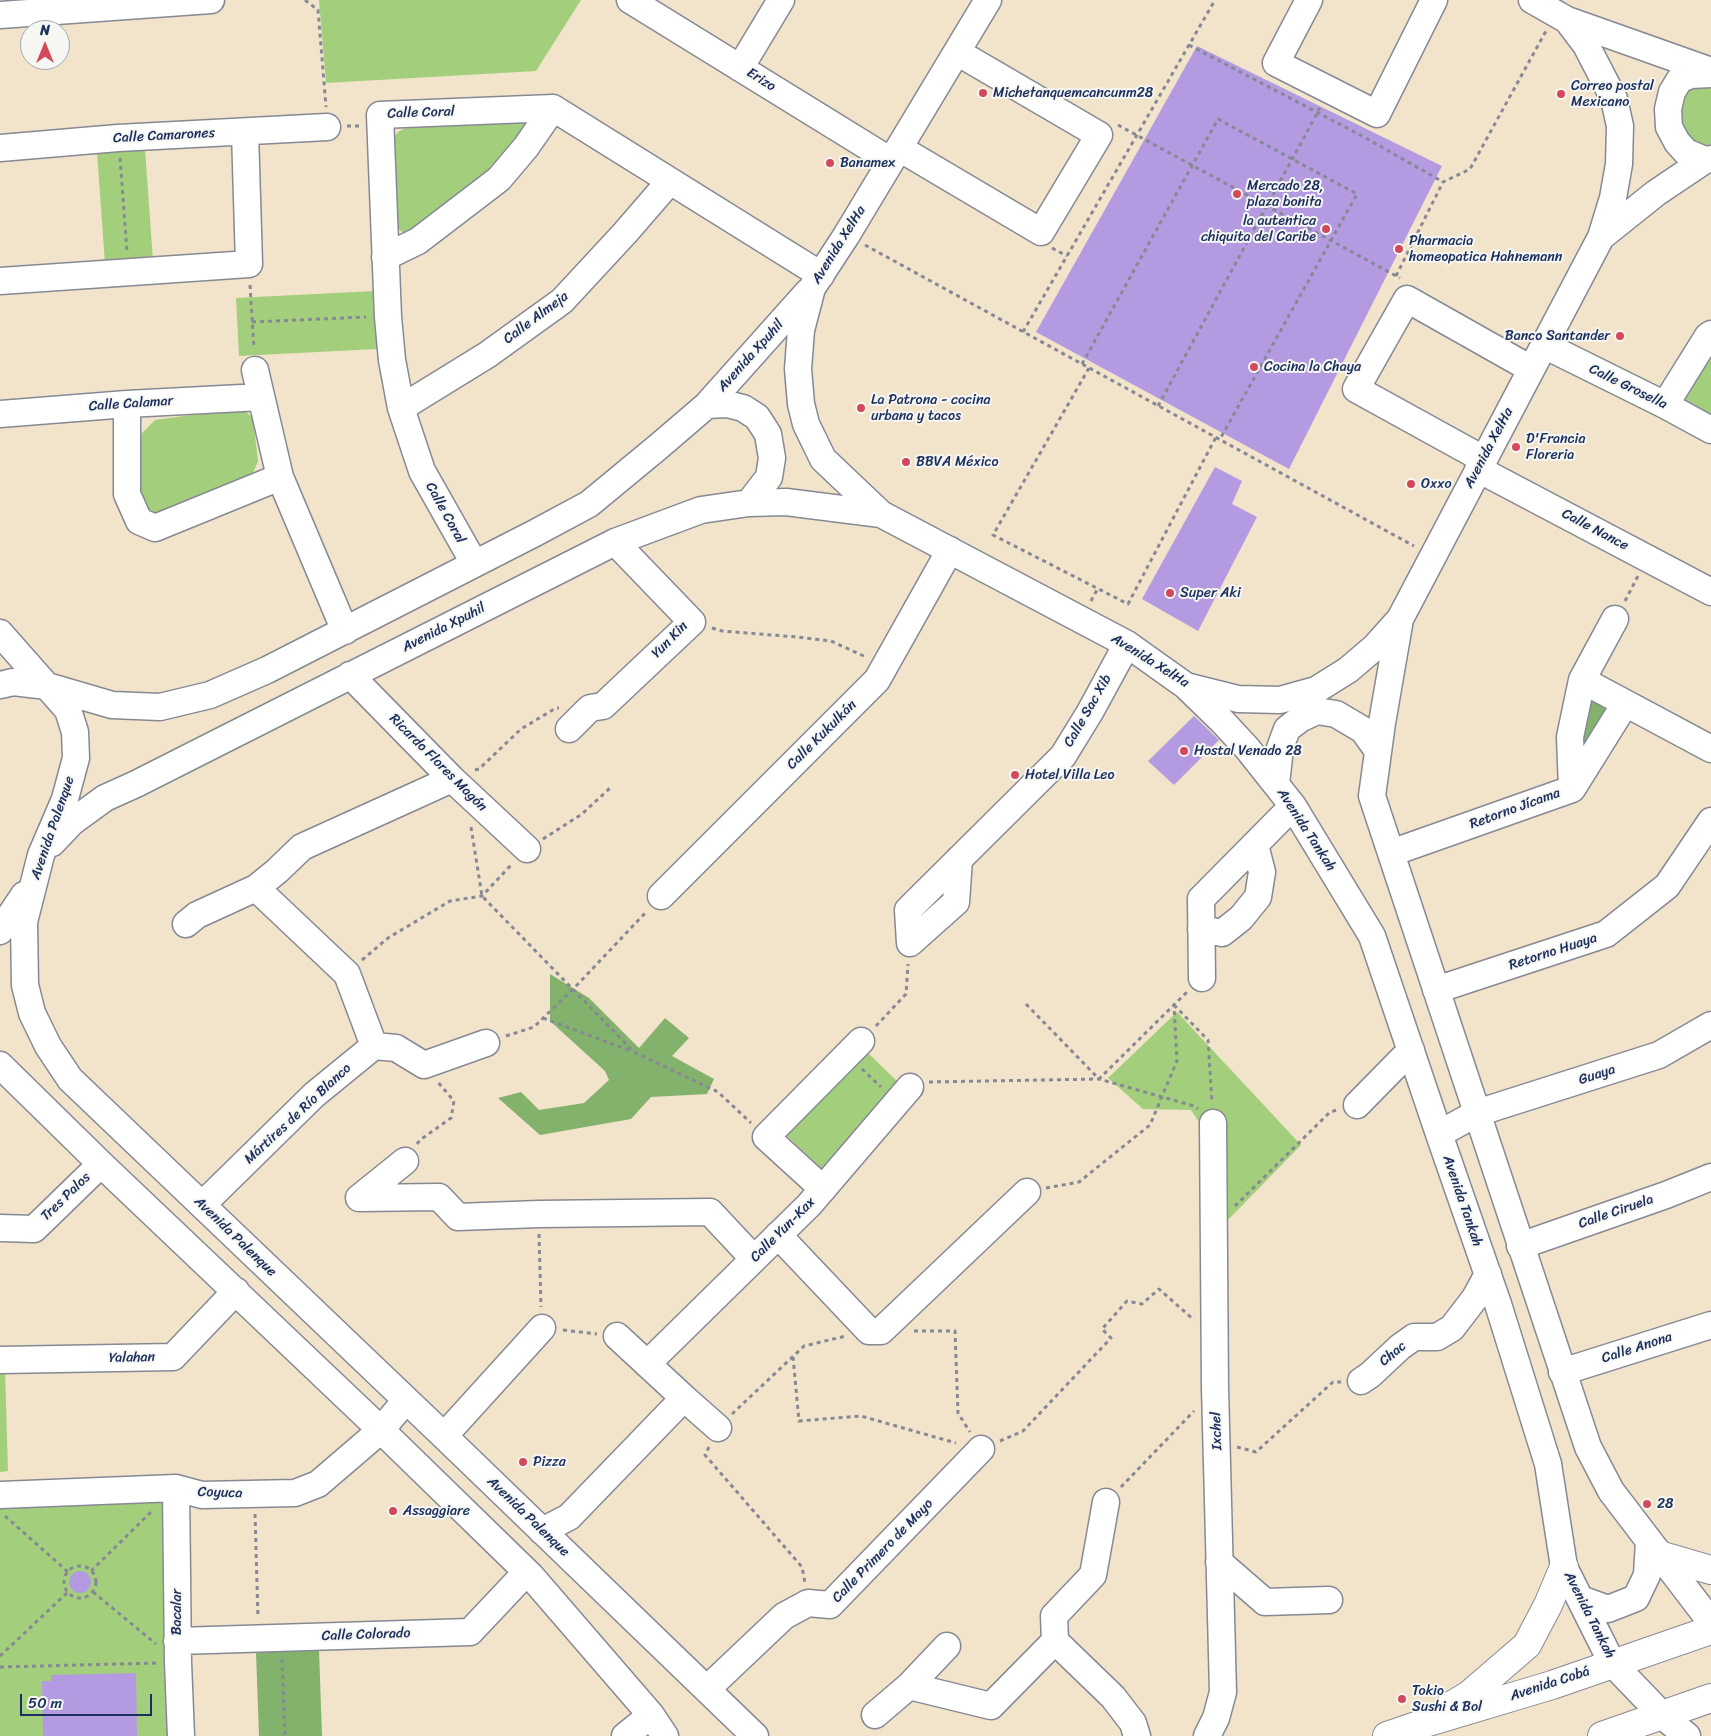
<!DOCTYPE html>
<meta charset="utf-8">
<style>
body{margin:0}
#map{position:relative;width:1711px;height:1736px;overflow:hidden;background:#f2e3cb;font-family:Sriracha,sans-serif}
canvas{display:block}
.north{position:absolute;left:20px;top:20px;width:50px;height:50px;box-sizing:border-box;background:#f6f6f2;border:1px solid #9ea6b7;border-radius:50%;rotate:0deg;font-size:14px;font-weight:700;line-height:20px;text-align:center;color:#1b2f5e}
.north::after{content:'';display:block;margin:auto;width:18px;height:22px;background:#d1495b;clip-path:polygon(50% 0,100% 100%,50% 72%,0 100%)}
.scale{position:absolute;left:20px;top:1694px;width:132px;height:22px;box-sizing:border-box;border:2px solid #1b2f5e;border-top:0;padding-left:6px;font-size:15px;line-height:18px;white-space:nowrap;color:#1b2f5e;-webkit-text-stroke:4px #f6f6f2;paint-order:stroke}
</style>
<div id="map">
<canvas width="1711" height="1736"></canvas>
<div class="north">N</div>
<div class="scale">50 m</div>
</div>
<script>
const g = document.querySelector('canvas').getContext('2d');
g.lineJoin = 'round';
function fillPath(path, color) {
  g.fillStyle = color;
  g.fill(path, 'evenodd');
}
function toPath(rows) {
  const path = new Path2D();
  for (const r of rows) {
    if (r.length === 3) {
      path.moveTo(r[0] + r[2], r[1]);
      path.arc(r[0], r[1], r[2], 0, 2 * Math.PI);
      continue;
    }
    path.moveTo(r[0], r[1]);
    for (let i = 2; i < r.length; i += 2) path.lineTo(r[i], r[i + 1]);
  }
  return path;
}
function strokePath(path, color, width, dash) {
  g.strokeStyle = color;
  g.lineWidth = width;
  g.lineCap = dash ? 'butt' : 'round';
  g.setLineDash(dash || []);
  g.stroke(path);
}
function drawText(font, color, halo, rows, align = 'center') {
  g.font = font + ' Sriracha,sans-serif';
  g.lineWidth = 4;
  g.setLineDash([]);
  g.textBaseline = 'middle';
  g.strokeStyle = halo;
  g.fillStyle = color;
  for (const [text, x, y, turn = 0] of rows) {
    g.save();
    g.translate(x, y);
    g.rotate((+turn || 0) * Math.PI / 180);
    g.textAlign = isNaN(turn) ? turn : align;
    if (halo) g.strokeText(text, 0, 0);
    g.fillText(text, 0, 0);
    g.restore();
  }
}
const green = toPath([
 [319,0,581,0,536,71,326,83],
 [1701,86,1711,86,1711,148,1709,149,1691,140,1679,114,1688,91],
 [527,119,530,123,509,154,412,232,404,233,398,229,392,140,398,132,411,125],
 [145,149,153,261,105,264,97,152],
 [374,291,377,349,239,356,236,298],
 [1711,343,1711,422,1669,413],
 [242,408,253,418,258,461,253,473,171,516,153,512,139,501,139,436,155,420],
 [1177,1012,1301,1145,1226,1222,1207,1134,1191,1110,1143,1109,1108,1078],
 [865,1050,903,1087,823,1170,784,1133],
 [0,1370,5,1370,8,1471,0,1472],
 [163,1497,170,1736,0,1736,0,1505]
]);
const forest = toPath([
 [1585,690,1615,704,1577,768],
 [550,974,589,998,639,1048,665,1018,689,1038,672,1056,714,1079,707,1094,651,1097,631,1119,540,1135,498,1098,521,1092,539,1110,584,1103,609,1080,605,1071,550,1021],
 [319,1650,322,1736,259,1736,256,1652]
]);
const building = toPath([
 [1197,46,1442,166,1289,469,1036,332],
 [1215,467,1242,481,1232,504,1257,517,1198,631,1142,599],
 [1194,716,1219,740,1174,785,1148,761],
 [80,1582,11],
 [136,1673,137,1736,43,1736,42,1681,51,1681,51,1675]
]);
const path = toPath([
 [305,0,318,10,326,107],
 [1189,45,1364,137,1443,182],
 [1118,125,1400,278],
 [347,126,361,126],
 [120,158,127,251],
 [865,245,1414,546],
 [1052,248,1067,256],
 [1396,276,1443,182,1470,169,1546,31],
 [250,285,254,349],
 [252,322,366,317],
 [1023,332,1215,0],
 [1082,364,1218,119,1357,194,1220,439],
 [1089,368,993,535,1128,604,1216,437],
 [1158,406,1320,108],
 [1091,601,1098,588],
 [1625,601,1638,576],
 [712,628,722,631,797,637,831,641,866,657],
 [475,770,479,769,521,729,556,708,559,708],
 [471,827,482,896,634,1052,718,1092,751,1123],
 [543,839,582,814,610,788],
 [362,960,388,938,450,901,482,896,513,863],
 [1026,1004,1099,1079,1187,992],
 [1174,1005,1208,1040,1212,1103],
 [543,1018,631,1051],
 [876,1026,906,994,908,964],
 [506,1036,534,1027,579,983,647,911],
 [862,1069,881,1087],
 [929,1082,1099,1079,1194,1106,1198,1109],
 [417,1144,420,1140,451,1118,454,1101,437,1081],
 [1046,1188,1079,1182,1150,1125,1177,1061,1174,1005],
 [1235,1206,1330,1112,1337,1110],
 [539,1234,541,1307],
 [563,1330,597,1334],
 [914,1331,955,1331,958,1413,970,1432],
 [793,1357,799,1421,861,1416,956,1443],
 [732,1414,804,1346,846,1336],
 [1000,1441,1023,1431,1111,1338,1102,1329,1127,1301,1142,1304,1159,1289,1194,1320],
 [709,1447,705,1455,802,1567,805,1583],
 [1237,1447,1256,1452,1333,1382,1341,1382],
 [1121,1487,1194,1411],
 [255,1514,258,1618],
 [5,1516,68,1572],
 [80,1582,16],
 [91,1571,153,1510],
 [93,1592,156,1644],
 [0,1656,68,1592],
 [282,1659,285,1736],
 [0,1667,157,1663]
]);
const minor = toPath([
 [630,0,891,161],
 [988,0,846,236,812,288,801,330,798,369,801,404,806,424,823,459,881,514,1127,644,1186,686,1238,699,1280,700,1316,690,1348,670,1375,647,1400,619,1601,237,1613,198,1619,164,1620,126,1614,99,1586,45,1567,20,1532,0],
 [1309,0,1276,63,1377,114,1434,0],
 [0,15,211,0],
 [1567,20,1711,71],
 [740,68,781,0],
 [0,148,118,138,327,127],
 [899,148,1041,232,1099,135,957,52],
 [1705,160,1686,152,1677,142,1669,127,1668,109,1672,92,1680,79,1691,75,1711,74],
 [1601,237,1656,193,1705,160,1711,159],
 [385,257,418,241,499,179,526,147,553,108],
 [0,281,249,264,245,132],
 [1544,345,1665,405,1711,430],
 [255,370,280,477,345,631],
 [127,404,127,494,139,521,155,528,280,477],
 [707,405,727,404,743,408,757,417,768,434,772,458,769,477,749,503],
 [1665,405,1708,336,1711,334],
 [401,408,487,355,562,301,625,233,670,181],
 [0,414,127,404,261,397],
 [1483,459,1356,389,1407,299,1531,369],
 [1478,469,1711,592],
 [474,563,422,471,401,408,392,360,388,317,380,115,553,108,821,275],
 [1400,619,1382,723,1372,796,1588,1447,1611,1491,1711,1622],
 [0,633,68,710,75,732,76,758,65,799,41,855,24,922,25,985,32,1013,48,1046,70,1079,444,1436,755,1736],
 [350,675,452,779,527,849],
 [1582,680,1711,749],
 [0,685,13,682,47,686,112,705,160,707,210,695,267,670,535,533,589,504,658,447,707,405,808,292],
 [1187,687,1221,720,1247,748,1293,806,1372,936,1439,1134,1498,1304,1548,1464,1564,1567,1612,1663,1663,1716,1687,1736],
 [569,729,590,708,603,706,692,622,615,542],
 [1276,784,1280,748,1287,729,1300,719,1317,711,1336,714,1363,730,1378,751],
 [1572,789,1570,737,1582,680,1615,619],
 [52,843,72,822,105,798,136,784,615,542,701,510,749,503,786,502,881,514],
 [1391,853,1572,789,1625,704],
 [959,859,956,902,910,943,908,910,1063,756,1090,712,1127,644],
 [256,888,277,871,302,847,452,779],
 [661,896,877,680,950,550],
 [186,924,197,915,256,888,347,974,374,1046],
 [1201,929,1222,933,1241,918,1258,897,1262,872,1255,845],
 [0,931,24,895],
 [1202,978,1201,899,1293,806],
 [1436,990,1606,934,1667,886,1711,821],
 [0,1065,101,1164,381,1430,531,1576,651,1715,665,1736],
 [1357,1105,1411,1050],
 [1439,1134,1477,1113,1659,1055,1711,1025],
 [405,1161,359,1198,439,1197,458,1217,539,1214,710,1212,754,1259],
 [823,1189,766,1137,861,1041],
 [202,1205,314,1095,374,1046,396,1048,424,1065,486,1043],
 [0,1228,34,1229,101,1164],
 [778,1235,869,1331,881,1331,1027,1192],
 [1520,1246,1666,1195,1711,1177],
 [617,1336,684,1398,718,1428],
 [0,1360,173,1357,236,1291],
 [647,1364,809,1205,910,1087],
 [1562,1372,1711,1325],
 [1361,1381,1370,1375,1400,1347,1414,1337,1437,1337,1452,1328,1475,1298,1488,1274],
 [444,1436,542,1328],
 [176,1488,178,1662,181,1736],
 [0,1495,176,1488,202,1495,295,1493,318,1484,381,1430,406,1400],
 [1106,1502,1093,1575,1054,1616,1055,1641,1113,1697,1133,1723,1137,1736],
 [542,1531,569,1517,684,1398],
 [1219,1562,1265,1602,1329,1600],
 [1580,1599,1608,1609,1636,1598,1647,1575,1649,1541],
 [177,1641,470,1632,520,1579,531,1576],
 [909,1686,947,1646],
 [707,1689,784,1616,808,1603,830,1605,981,1449],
 [875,1715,909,1686,991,1706,1055,1641],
 [625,1736,651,1715],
 [1207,1736,1216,1718,1223,1692,1215,1388,1213,1123]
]);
const major = toPath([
 [1659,1555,1711,1570],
 [1449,1707,1469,1695,1527,1645,1548,1605,1564,1567],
 [1387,1736,1425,1723,1552,1685,1711,1630],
 [1602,1736,1711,1698]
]);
const markers = [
 [983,93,5,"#d1495b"],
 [1561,94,5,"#d1495b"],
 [830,163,5,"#d1495b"],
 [1237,194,5,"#d1495b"],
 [1326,229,5,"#d1495b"],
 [1399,249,5,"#d1495b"],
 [1620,336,5,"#d1495b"],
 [1254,367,5,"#d1495b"],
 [861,408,5,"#d1495b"],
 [1516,447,5,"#d1495b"],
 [906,462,5,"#d1495b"],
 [1411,484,5,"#d1495b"],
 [1170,593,5,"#d1495b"],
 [1184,751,5,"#d1495b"],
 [1015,775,5,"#d1495b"],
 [523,1462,5,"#d1495b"],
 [1647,1504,5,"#d1495b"],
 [393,1511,5,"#d1495b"],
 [1402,1699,5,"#d1495b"]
];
const streetNames = [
 ["Erizo",761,80,32],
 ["Calle Coral",421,113,-2],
 ["Calle Camarones",164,136,-3],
 ["Avenida XelHa",839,245,-58],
 ["Calle Almeja",536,318,-37],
 ["Avenida Xpuhil",751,356,-48],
 ["Calle Grosella",1628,387,26],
 ["Calle Calamar",131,404,-4],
 ["Avenida XelHa",1489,448,-62],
 ["Calle Coral",445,513,61],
 ["Calle Nance",1595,530,28],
 ["Avenida Xpuhil",444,628,-27],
 ["Yun Kin",670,640,-46],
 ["Avenida XelHa",1150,661,32],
 ["Calle Sac Xib",1088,711,-60],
 ["Calle Kukulkán",822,735,-45],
 ["Ricardo Flores Magón",438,763,45],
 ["Retorno Jícama",1515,809,-20],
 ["Avenida Palenque",53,828,-71],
 ["Avenida Tankah",1306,830,57],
 ["Retorno Huaya",1553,952,-18],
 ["Guaya",1597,1075,-18],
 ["Mártires de Río Blanco",298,1114,-43],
 ["Tres Palos",66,1197,-44],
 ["Avenida Tankah",1462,1201,71],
 ["Calle Ciruela",1616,1212,-19],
 ["Calle Yun-Kax",783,1230,-45],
 ["Avenida Palenque",235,1237,44],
 ["Calle Anona",1637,1348,-18],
 ["Chac",1393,1354,-40],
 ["Yalahan",132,1358,-1],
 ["Ixchel",1217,1431,-92],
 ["Coyuca",220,1493,2],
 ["Avenida Palenque",528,1517,44],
 ["Calle Primero de Mayo",883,1551,-46],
 ["Bacalar",177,1612,-90],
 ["Avenida Tankah",1589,1615,63],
 ["Calle Colorado",366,1635,-2],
 ["Avenida Cobá",1550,1684,-18]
];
const poiNames = [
 ["Correo postal",1571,86],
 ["Mexicano",1571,102],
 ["Michetanquemcancunm28",993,93],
 ["Banamex",840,163],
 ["Mercado 28,",1247,186],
 ["plaza bonita",1247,202],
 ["la autentica",1316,221,"right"],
 ["chiquita del Caribe",1316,237,"right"],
 ["Pharmacia",1409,241],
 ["homeopatica Hahnemann",1409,257],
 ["Banco Santander",1610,336,"right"],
 ["Cocina la Chaya",1264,367],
 ["La Patrona - cocina",871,400],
 ["urbana y tacos",871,416],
 ["D'Francia",1526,439],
 ["Floreria",1526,455],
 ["BBVA México",916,462],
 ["Oxxo",1421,484],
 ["Super Aki",1180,593],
 ["Hostal Venado 28",1194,751],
 ["Hotel Villa Leo",1025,775],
 ["Pizza",533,1462],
 ["28",1657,1504],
 ["Assaggiare",403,1511],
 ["Tokio",1412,1691],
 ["Sushi & Bol",1412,1707]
];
fillPath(green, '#a3cf7c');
fillPath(forest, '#82b26c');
fillPath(building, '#b49be1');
strokePath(minor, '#868994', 29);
strokePath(major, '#868994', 30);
strokePath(path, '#868994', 3, [4, 4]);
strokePath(minor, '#fff', 26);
strokePath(major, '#fff', 28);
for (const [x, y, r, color] of markers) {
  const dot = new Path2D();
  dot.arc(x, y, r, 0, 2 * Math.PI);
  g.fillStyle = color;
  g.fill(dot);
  strokePath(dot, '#f6f6f2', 2);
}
drawText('14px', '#1b2f5e', '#f6f6f2', streetNames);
drawText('14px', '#1b2f5e', '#f6f6f2', poiNames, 'left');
</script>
